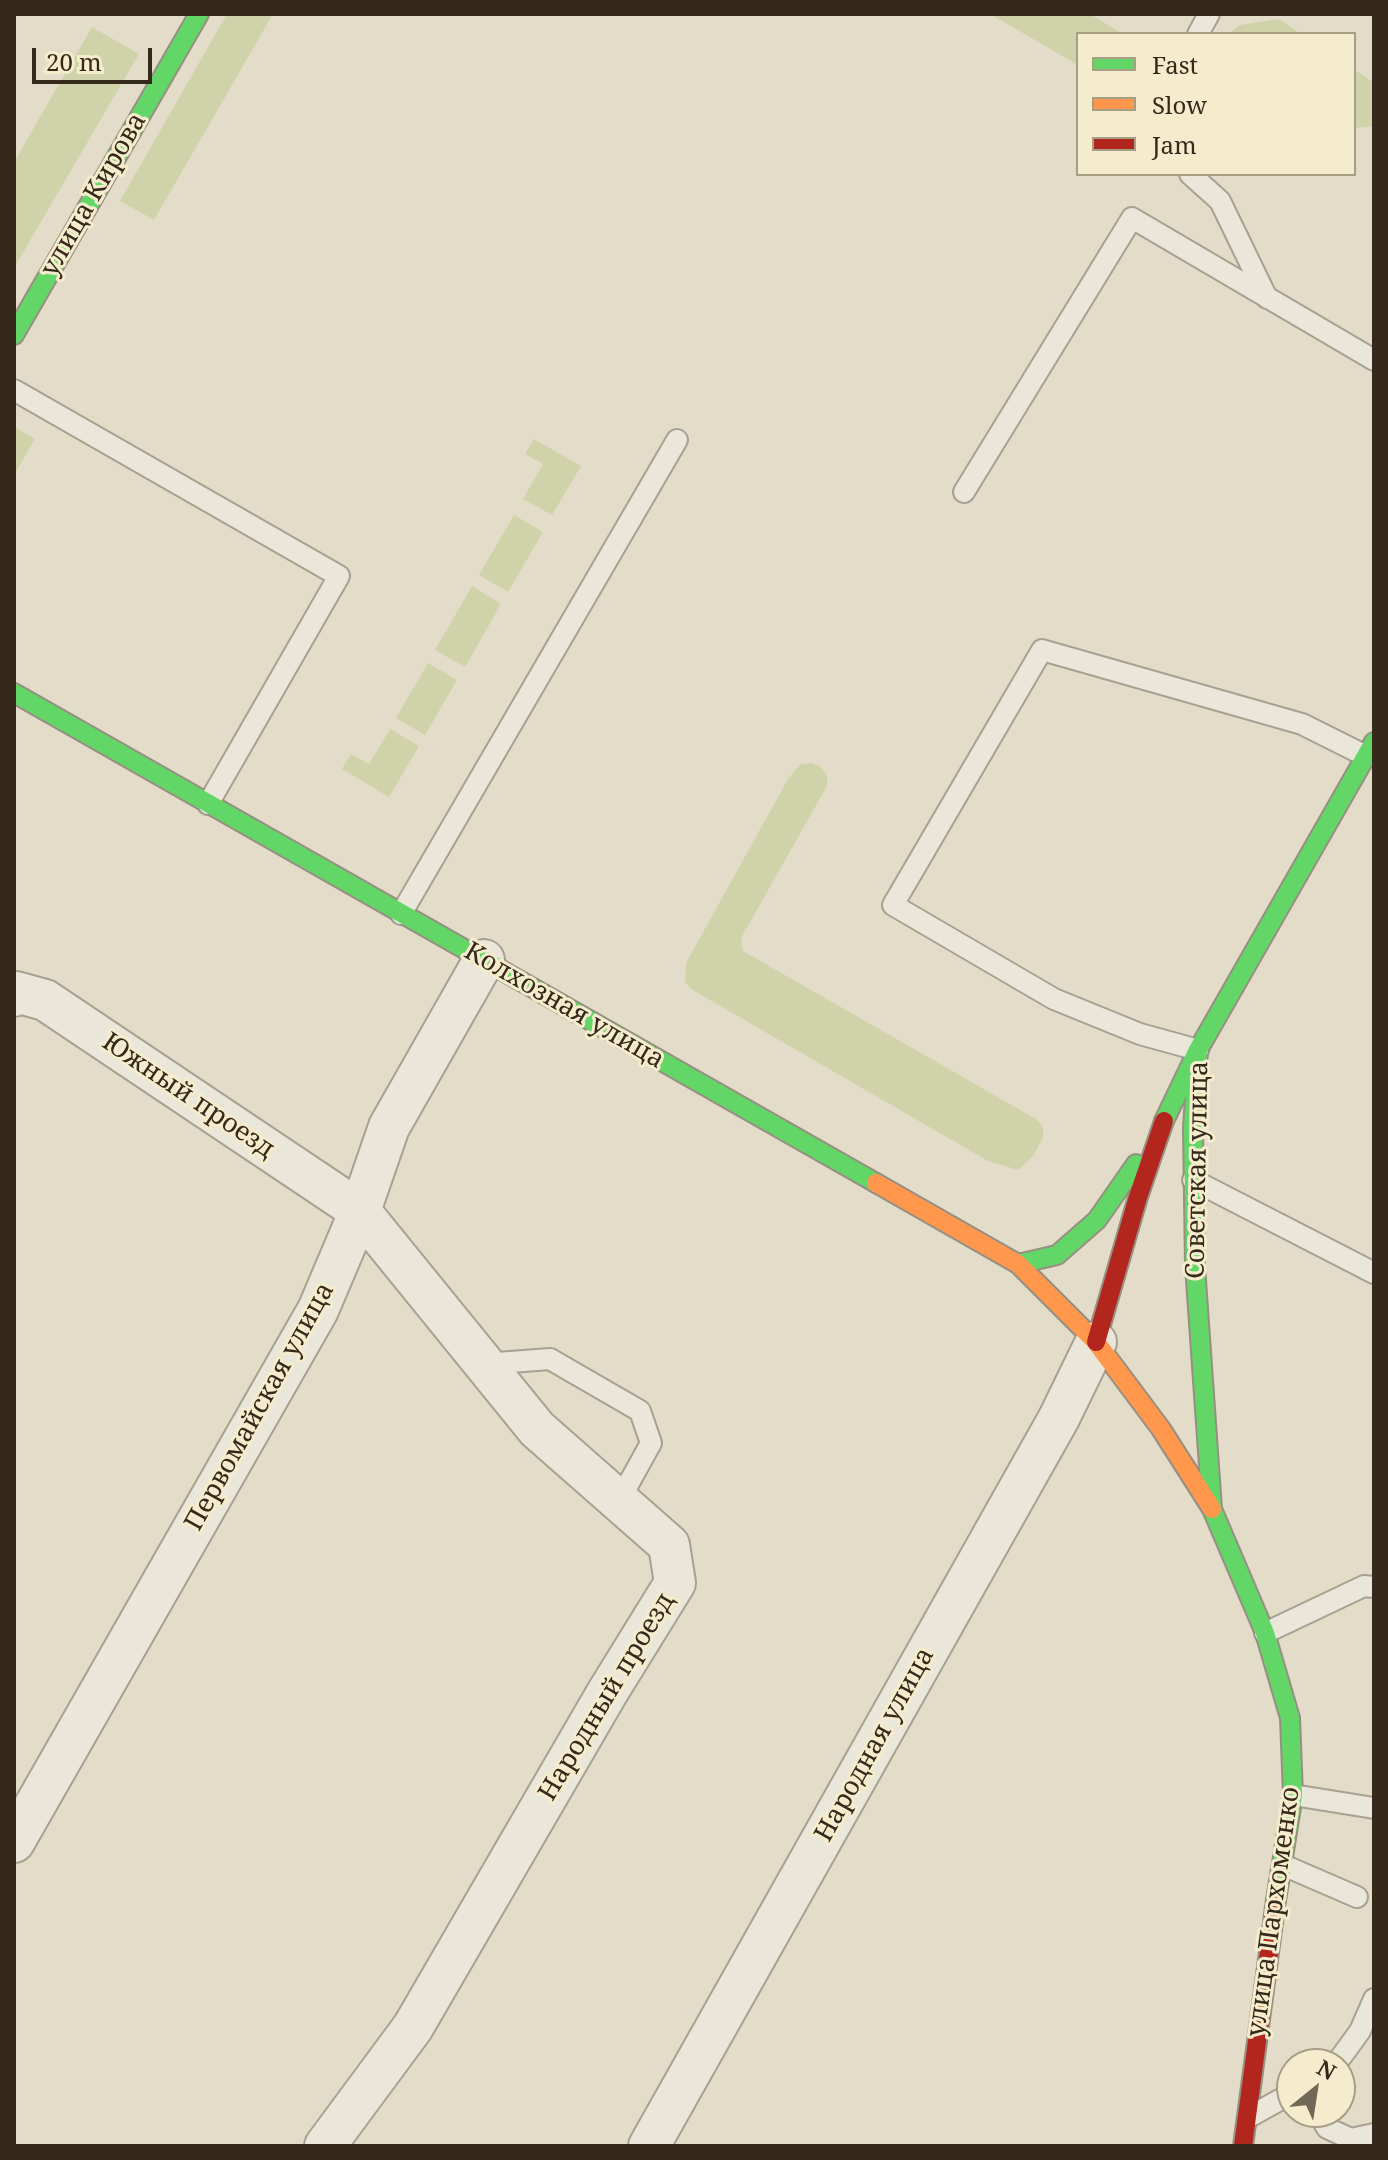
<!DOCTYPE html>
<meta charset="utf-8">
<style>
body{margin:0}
#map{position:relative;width:1388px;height:2160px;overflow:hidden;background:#e3dcc8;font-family:"Noto Serif",serif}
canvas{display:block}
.frame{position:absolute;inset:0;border:16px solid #35291b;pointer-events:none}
.legend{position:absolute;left:1076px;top:32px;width:280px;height:144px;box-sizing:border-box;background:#f5eccd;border:2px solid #a89e86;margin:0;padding:10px 14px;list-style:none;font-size:24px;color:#35291b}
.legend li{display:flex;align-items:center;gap:16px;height:40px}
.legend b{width:40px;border:2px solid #a89e86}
.north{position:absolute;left:1276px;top:2048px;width:80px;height:80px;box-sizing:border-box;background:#f5eccd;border:2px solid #a89e86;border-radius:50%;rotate:30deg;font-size:22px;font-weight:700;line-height:32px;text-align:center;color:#35291b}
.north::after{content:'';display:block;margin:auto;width:28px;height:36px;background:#726858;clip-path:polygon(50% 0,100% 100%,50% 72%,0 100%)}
.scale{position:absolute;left:32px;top:48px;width:120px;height:36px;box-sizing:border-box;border:4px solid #35291b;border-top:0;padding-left:10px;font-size:24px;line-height:28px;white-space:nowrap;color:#35291b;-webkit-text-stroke:6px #f5eccd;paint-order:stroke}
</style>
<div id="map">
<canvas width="1388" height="2160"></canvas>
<div class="frame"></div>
<ul class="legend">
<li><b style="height:10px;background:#63d668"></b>Fast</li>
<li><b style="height:10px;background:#ff974d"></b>Slow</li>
<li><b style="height:10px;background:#b3261e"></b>Jam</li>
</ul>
<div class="north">N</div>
<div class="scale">20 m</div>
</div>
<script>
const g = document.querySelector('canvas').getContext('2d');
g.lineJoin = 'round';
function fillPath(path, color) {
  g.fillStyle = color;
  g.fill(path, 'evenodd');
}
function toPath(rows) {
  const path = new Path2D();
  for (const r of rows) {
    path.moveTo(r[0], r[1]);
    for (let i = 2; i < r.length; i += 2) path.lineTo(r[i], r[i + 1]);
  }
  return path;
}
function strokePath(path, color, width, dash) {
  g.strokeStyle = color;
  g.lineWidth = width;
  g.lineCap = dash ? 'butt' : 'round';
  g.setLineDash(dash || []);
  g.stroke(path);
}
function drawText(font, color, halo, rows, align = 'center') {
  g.font = font + ' "Noto Serif",serif';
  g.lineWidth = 6;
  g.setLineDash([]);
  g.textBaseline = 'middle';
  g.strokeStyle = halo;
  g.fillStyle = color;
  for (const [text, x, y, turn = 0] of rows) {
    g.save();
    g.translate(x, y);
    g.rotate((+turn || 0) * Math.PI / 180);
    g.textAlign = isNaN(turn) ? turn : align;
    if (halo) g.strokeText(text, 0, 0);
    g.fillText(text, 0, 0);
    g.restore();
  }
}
const green = toPath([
 [227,14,273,14,154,220,120,201],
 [990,14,1090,14,1123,34,1078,34,1078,65],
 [1279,19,1301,34,1228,34,1240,25],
 [92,27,139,54,14,268,14,162],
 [1354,69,1374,83,1374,126,1354,128],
 [14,427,35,439,14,475],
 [534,439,581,466,552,515,523,499,543,464,525,454],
 [514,515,543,532,508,592,479,575],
 [472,586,501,604,465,667,435,650],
 [428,663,457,680,425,735,396,718],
 [390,729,419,746,389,797,342,769,351,754,369,764],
 [812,763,821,767,827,776,827,786,741,938,743,951,1036,1119,1043,1127,1043,1138,1033,1156,1018,1170,988,1161,691,989,685,982,686,963,788,779,801,764]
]);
const lane = toPath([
 [1198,34,1209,14],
 [1190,174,1220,201,1267,298],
 [14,390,339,576,208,804],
 [964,492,1132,218,1374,360],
 [401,914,677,440],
 [1198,1050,1140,1034,1054,999,893,905,1042,650,1302,724,1366,756],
 [1193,1180,1374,1273],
 [484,1364,550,1359,640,1411,651,1443,619,1501],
 [1265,1633,1364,1586,1374,1587],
 [1293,1795,1374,1808],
 [1283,1865,1357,1897],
 [1336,2064,1360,2031,1374,1999],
 [1318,2112,1327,2128,1351,2139,1374,2134],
 [1249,2117,1292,2093]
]);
const street = toPath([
 [14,996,16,992,45,1000,360,1211,537,1429,669,1545,675,1583,607,1693,413,2027,325,2146],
 [14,1842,318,1310,360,1211,389,1127,484,960],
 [649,2146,1059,1418,1096,1342]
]);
const fast = toPath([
 [14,335,199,14],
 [14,693,876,1183],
 [1198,1050,1193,1128,1195,1266,1212,1509,1265,1633,1290,1718,1293,1795,1276,1900],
 [1164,1121,1198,1050,1374,742],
 [1018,1264,1057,1255,1097,1220,1136,1164]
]);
const slow = toPath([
 [876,1183,1018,1264,1096,1342,1161,1429,1212,1509]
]);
const jam = toPath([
 [1096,1342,1138,1197,1164,1121],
 [1243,2146,1276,1900]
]);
const streetNames = [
 ["улица Кирова",94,195,-60],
 ["Колхозная улица",564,1006,30],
 ["Южный проезд",188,1096,34],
 ["Советская улица",1198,1170,-89],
 ["Первомайская улица",260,1407,-61],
 ["Народный проезд",607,1697,-59],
 ["Народная улица",875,1745,-61],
 ["улица Пархоменко",1274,1912,-82]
];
fillPath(green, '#d0d3aa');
strokePath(lane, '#a7a192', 24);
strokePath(street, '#a7a192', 44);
strokePath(fast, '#979082', 22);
strokePath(slow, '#979082', 22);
strokePath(jam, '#979082', 22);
strokePath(lane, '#ebe6da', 20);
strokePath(street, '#ebe6da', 40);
strokePath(fast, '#63d668', 18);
strokePath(slow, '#ff974d', 18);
strokePath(jam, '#b3261e', 18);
drawText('26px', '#35291b', '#f5eccd', streetNames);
</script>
